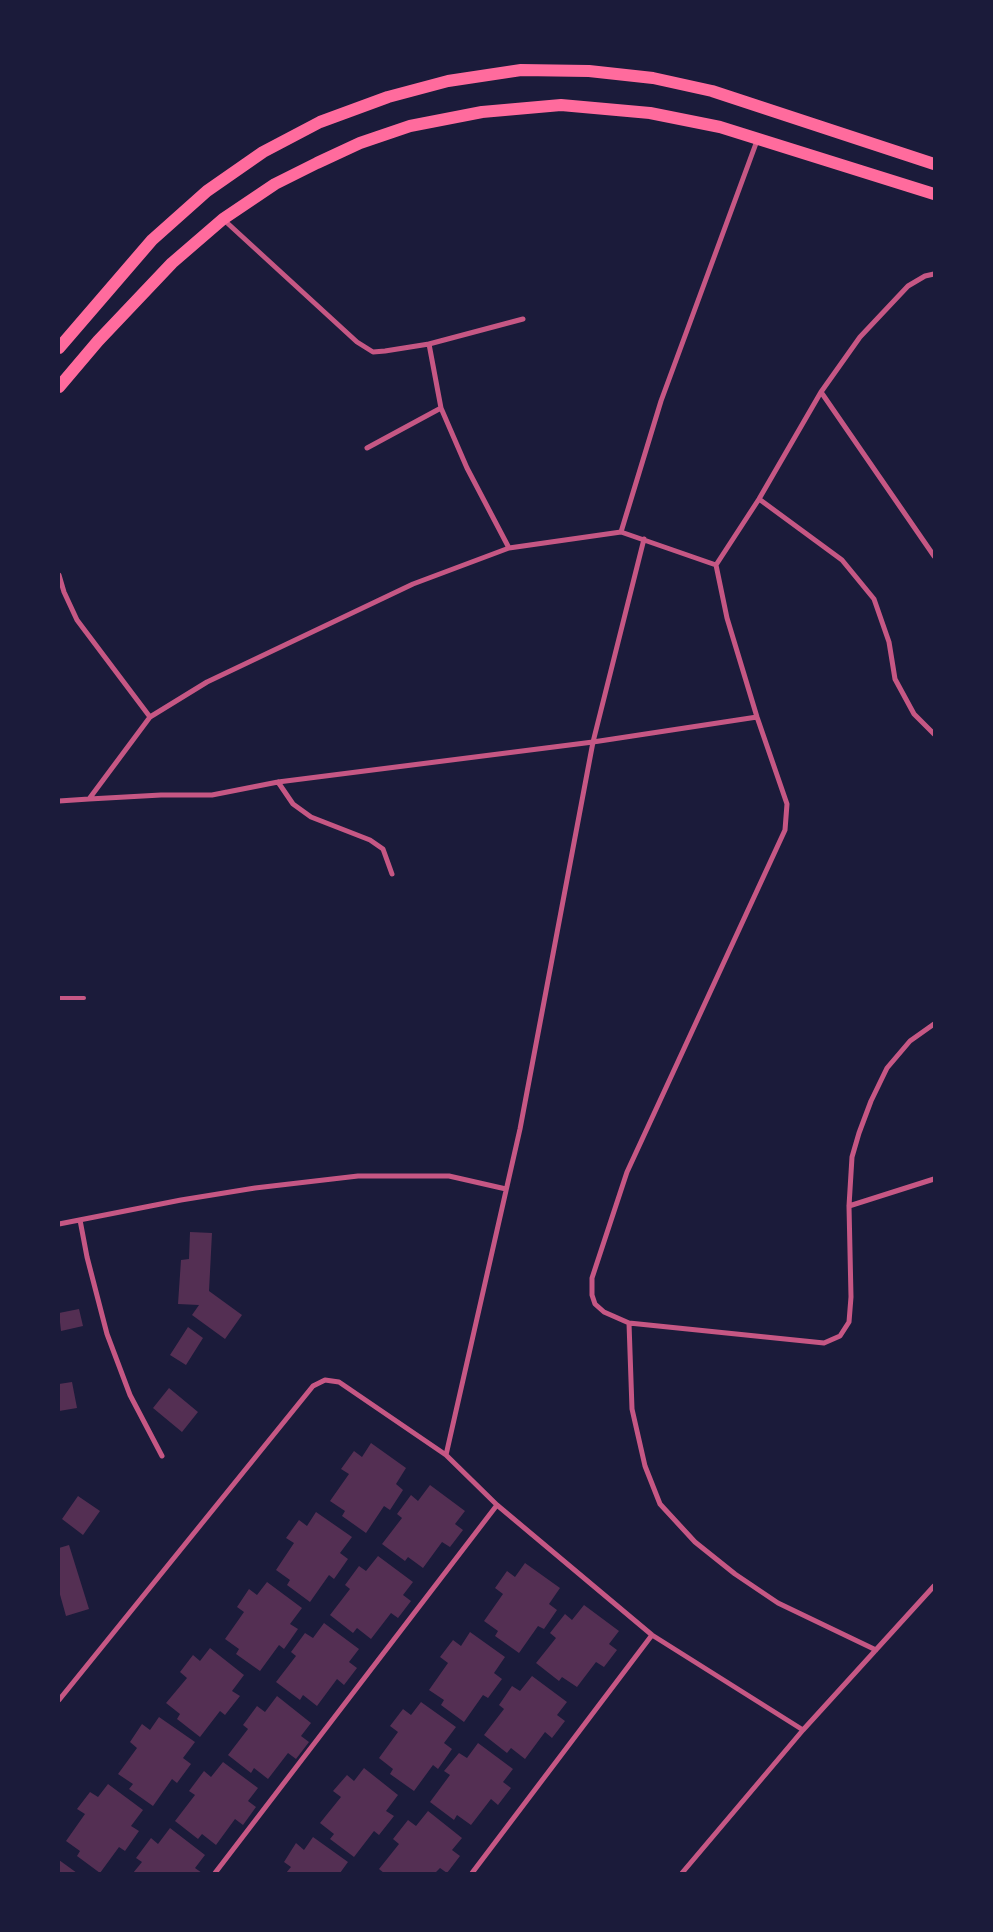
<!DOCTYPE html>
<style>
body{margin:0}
#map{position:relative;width:993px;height:1932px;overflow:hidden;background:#1b1b3a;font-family:Ubuntu,sans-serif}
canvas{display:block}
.frame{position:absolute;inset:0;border:60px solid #1b1b3a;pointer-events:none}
</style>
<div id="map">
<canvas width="993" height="1932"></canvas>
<div class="frame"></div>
</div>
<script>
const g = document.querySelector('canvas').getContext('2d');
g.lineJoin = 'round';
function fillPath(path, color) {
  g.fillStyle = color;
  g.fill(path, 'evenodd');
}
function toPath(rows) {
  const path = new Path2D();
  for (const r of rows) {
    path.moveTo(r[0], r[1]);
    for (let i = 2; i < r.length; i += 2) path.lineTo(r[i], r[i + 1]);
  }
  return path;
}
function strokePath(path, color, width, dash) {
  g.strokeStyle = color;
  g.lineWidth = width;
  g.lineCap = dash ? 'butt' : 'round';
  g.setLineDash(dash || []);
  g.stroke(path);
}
const building = toPath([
 [190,1232,212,1233,209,1291,242,1315,225,1339,192,1315,199,1305,178,1304,181,1260,189,1259],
 [79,1309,83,1326,61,1331,59,1313],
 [188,1327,203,1338,186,1365,170,1355],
 [72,1382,77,1408,59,1411,59,1384],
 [169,1388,198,1412,182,1432,153,1408],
 [371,1443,406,1468,396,1484,403,1490,390,1510,384,1506,366,1533,342,1516,345,1511,330,1501,349,1474,341,1469,354,1451,362,1457],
 [430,1485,465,1511,455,1524,463,1530,450,1547,442,1542,423,1568,408,1557,405,1561,382,1544,402,1518,397,1514,411,1495,418,1501],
 [78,1496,100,1511,83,1535,62,1519],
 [316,1512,352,1537,340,1553,348,1559,334,1579,329,1575,310,1602,287,1585,290,1580,276,1570,294,1543,286,1538,299,1520,307,1526],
 [69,1545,89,1609,66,1616,59,1591,59,1548],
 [378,1556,413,1582,403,1595,411,1601,398,1618,391,1613,371,1639,357,1628,353,1633,330,1615,350,1589,345,1585,359,1566,366,1571],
 [525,1563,560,1588,549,1604,557,1610,544,1629,538,1626,519,1653,495,1636,498,1631,484,1621,503,1594,495,1588,507,1571,515,1577],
 [267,1582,302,1608,290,1624,298,1629,284,1649,279,1645,260,1671,236,1654,239,1649,225,1639,244,1612,237,1607,249,1589,257,1595],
 [584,1605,619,1631,609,1644,617,1650,604,1667,596,1662,577,1687,562,1677,559,1681,536,1663,556,1638,550,1633,565,1614,572,1620],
 [324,1623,359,1649,349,1662,357,1668,344,1685,337,1679,317,1706,303,1695,300,1700,276,1682,296,1656,291,1652,305,1633,313,1638],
 [470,1632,505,1657,494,1673,502,1679,488,1698,483,1695,464,1722,441,1705,444,1700,429,1690,448,1663,440,1657,453,1640,461,1646],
 [210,1648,244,1675,232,1691,240,1696,225,1715,220,1711,200,1737,177,1719,180,1714,166,1703,187,1678,180,1672,193,1655,200,1661],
 [532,1676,567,1702,557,1715,565,1721,552,1738,545,1732,525,1759,511,1748,507,1753,484,1735,504,1709,499,1705,512,1686,520,1691],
 [277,1696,311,1723,301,1736,309,1742,296,1759,288,1753,268,1779,254,1768,251,1773,228,1755,248,1729,243,1725,257,1706,265,1712],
 [421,1702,456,1727,444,1743,452,1749,438,1769,433,1765,414,1791,390,1774,393,1769,379,1758,398,1732,390,1726,403,1709,411,1715],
 [159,1717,195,1742,183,1758,191,1764,177,1783,172,1779,153,1806,129,1789,133,1784,118,1774,137,1748,130,1742,142,1724,150,1730],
 [478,1743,513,1769,503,1782,511,1788,498,1805,491,1799,471,1825,457,1815,454,1820,430,1802,450,1775,444,1771,459,1753,467,1758],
 [223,1762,258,1788,248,1801,256,1807,243,1825,235,1819,216,1845,202,1834,198,1839,175,1821,195,1795,189,1791,204,1771,211,1777],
 [364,1768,398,1795,386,1811,394,1816,379,1835,374,1831,354,1857,330,1839,334,1834,320,1823,341,1797,333,1791,347,1775,354,1781],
 [108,1784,143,1810,131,1826,139,1831,125,1851,119,1847,100,1873,77,1856,80,1851,66,1841,85,1814,77,1809,90,1792,98,1797],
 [428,1811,462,1838,452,1850,460,1856,447,1873,440,1868,435,1873,384,1873,379,1869,399,1844,393,1839,408,1820,416,1826],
 [170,1828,205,1855,195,1868,202,1873,133,1873,142,1862,136,1858,151,1838,158,1844],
 [313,1837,348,1862,340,1873,286,1873,291,1867,284,1862,296,1843,304,1850],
 [59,1860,77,1873,59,1873]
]);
const service = toPath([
 [59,998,84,998]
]);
const minor = toPath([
 [224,220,357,342,373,352,385,351,429,344,441,408,467,468,509,548],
 [934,274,925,276,908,286,860,337,821,392,759,499,716,565,727,618,757,717,787,804,785,830,627,1172,592,1278,592,1295,595,1304,604,1312,629,1323,824,1343,840,1336,849,1322,851,1297,849,1206,852,1157,859,1133,871,1101,887,1068,910,1041,934,1024],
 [429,344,523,319],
 [821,392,934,556],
 [367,448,441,408],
 [759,499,842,560,874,599,889,642,895,679,914,714,934,734],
 [621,532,661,401,758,138],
 [59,575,64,592,77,620,150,717],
 [278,782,293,804,311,817,370,840,383,849,392,874],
 [89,799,161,795,212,795,278,782,593,742,757,717],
 [59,801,89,799,150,717,207,682,413,584,509,548,621,532,716,565],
 [849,1206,934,1179],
 [80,1220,87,1257,107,1334,130,1395,162,1456],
 [59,1224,181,1200,255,1188,358,1176,449,1176,506,1189],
 [629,1323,632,1409,645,1466,660,1504,695,1542,735,1574,778,1603,876,1650],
 [446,1455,497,1505,652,1635,803,1730],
 [59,1700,313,1386,325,1380,339,1382,446,1455,520,1129,593,742,644,539],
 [215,1873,497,1505],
 [472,1873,652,1635],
 [682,1873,803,1730,934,1586]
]);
const primary = toPath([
 [59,348,152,240,207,191,263,152,320,122,388,97,448,81,521,70,589,71,653,78,712,91,934,164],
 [59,387,98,341,172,263,223,219,275,184,317,163,360,143,410,126,482,112,561,105,650,113,720,127,934,194]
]);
fillPath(building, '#542f53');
strokePath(service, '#c65784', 4);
strokePath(minor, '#c65784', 5);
strokePath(primary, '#ff6b9d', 12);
</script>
